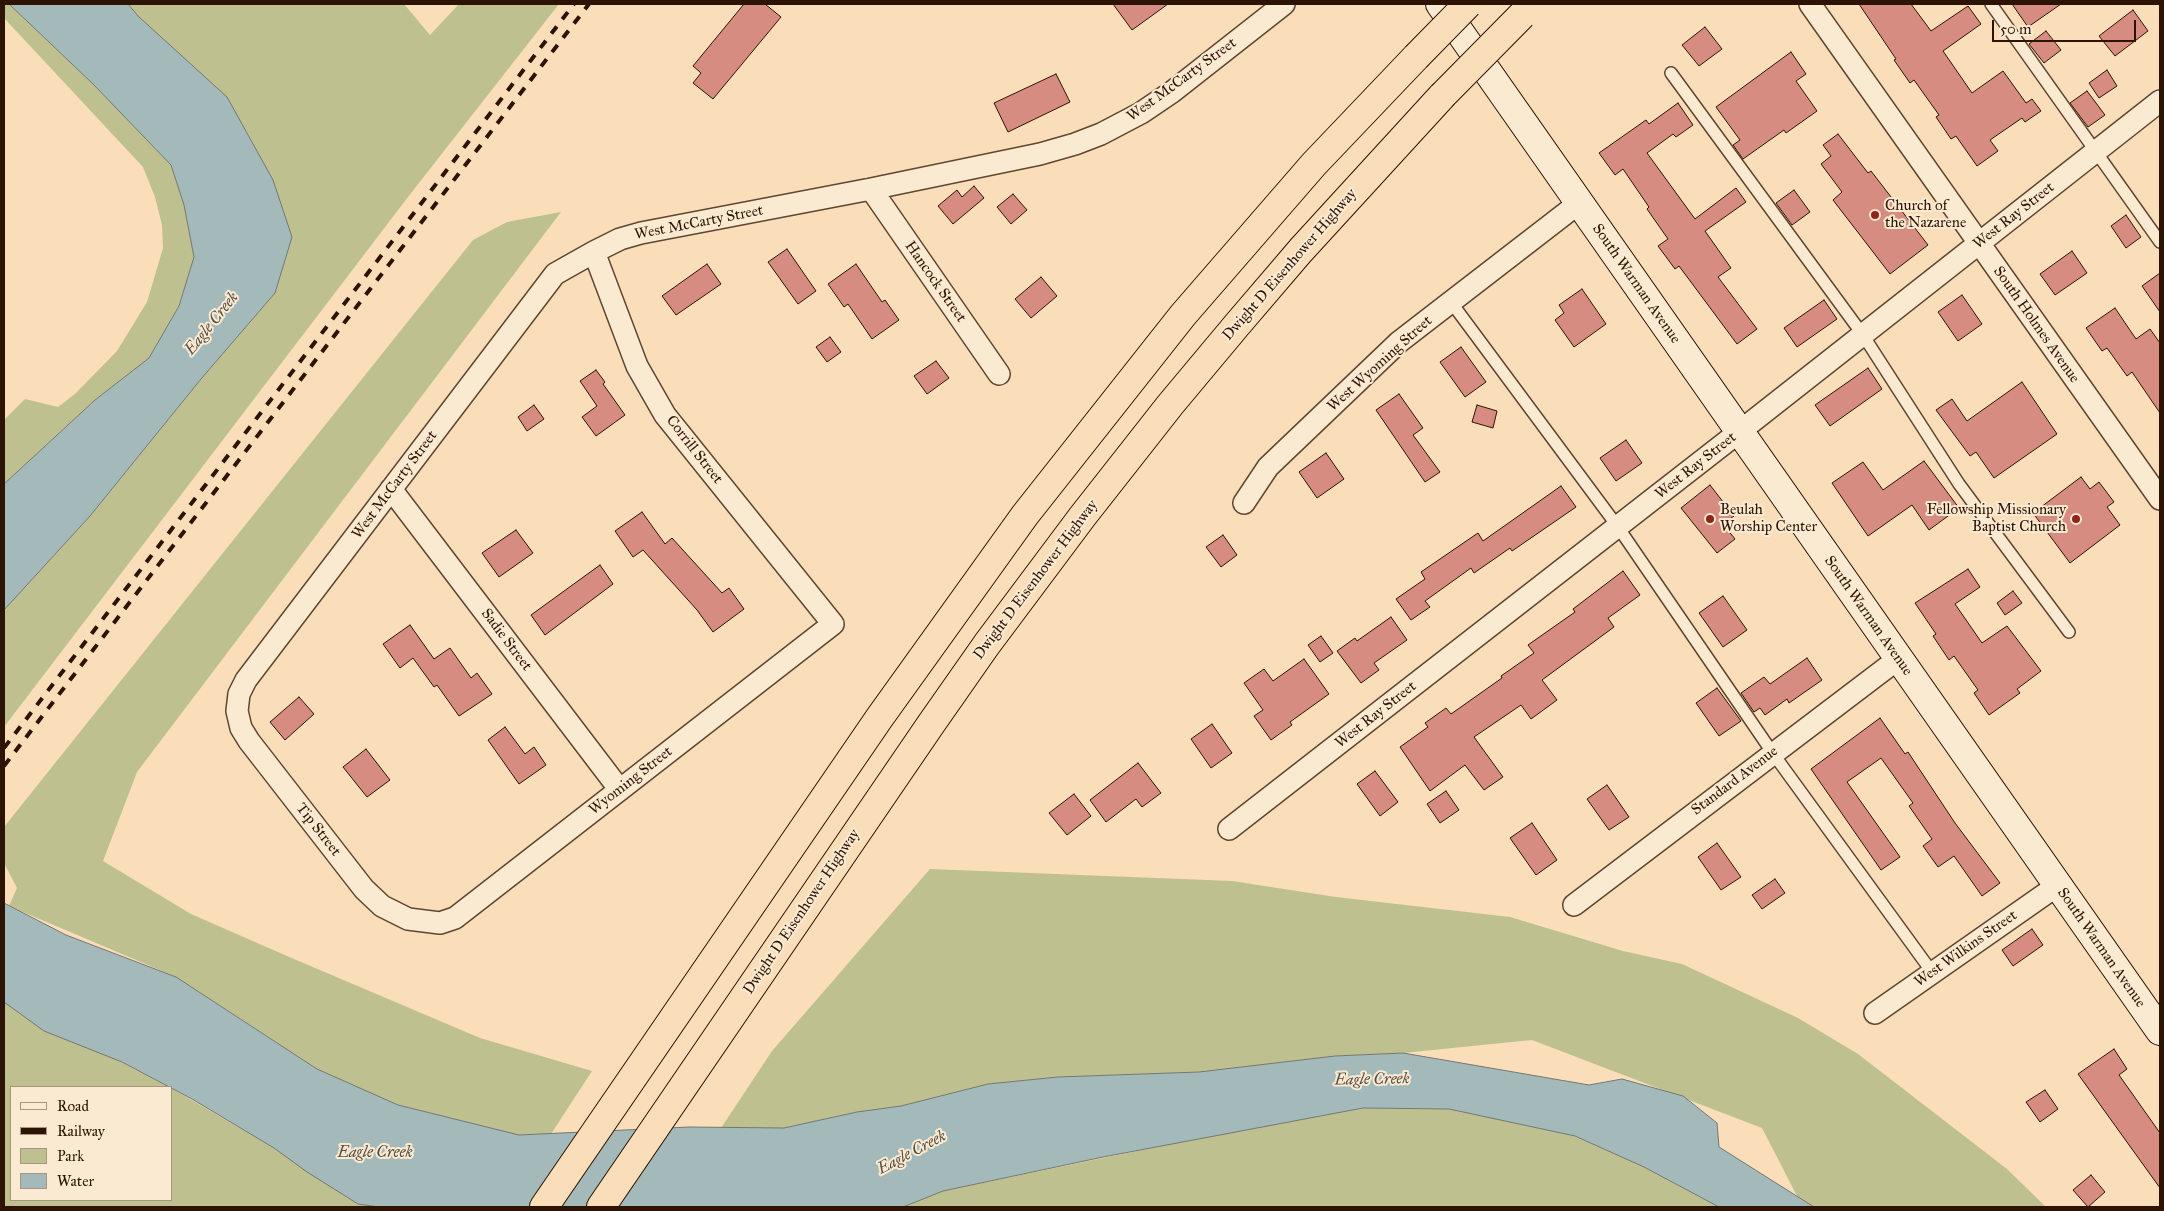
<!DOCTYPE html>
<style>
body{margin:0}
#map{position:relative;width:2164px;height:1211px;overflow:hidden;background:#f9deb9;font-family:"IM FELL Great Primer",serif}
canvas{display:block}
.frame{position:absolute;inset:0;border:5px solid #2d1303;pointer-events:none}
.legend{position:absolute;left:10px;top:1086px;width:162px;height:115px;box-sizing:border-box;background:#fbead2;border:1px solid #a9947f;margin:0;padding:6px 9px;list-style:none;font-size:15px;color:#2d1303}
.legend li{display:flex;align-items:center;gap:10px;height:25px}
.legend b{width:25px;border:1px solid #a9947f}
.scale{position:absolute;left:1992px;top:20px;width:144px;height:22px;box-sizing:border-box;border:2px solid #2d1303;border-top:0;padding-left:6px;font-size:15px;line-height:18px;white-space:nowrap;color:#2d1303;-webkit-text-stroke:4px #fbead2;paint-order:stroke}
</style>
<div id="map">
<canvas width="2164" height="1211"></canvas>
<div class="frame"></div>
<ul class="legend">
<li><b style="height:6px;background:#fbead2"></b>Road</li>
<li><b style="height:6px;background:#2d1303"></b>Railway</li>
<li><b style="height:14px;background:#bec18f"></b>Park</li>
<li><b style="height:14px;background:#a3b9ba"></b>Water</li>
</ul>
<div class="scale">50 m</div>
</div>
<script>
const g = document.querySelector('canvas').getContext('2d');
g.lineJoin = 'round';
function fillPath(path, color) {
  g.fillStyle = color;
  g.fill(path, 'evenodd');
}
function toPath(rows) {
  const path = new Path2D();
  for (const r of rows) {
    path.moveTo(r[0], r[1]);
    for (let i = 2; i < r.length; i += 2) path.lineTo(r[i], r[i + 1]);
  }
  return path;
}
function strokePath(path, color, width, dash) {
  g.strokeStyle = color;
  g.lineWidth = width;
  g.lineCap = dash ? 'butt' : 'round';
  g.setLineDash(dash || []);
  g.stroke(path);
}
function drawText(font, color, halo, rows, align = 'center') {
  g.font = font + ' "IM FELL Great Primer",serif';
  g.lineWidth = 4;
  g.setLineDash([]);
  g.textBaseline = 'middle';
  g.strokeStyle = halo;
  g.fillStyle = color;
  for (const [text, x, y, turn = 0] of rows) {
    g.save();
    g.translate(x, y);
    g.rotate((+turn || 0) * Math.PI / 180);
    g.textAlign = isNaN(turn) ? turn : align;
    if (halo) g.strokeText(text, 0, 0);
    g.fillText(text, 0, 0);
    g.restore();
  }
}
const green = toPath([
 [4,4,9,4,93,84,171,165,184,205,194,257,179,306,149,358,95,400,4,484,4,420,25,399,58,407,75,394,117,351,147,302,163,248,162,225,155,197,143,167,4,18],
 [128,4,404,4,430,35,459,4,559,4,408,197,4,727,4,610,90,516,201,379,275,293,138,16],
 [561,212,137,772,103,861,191,914,287,956,480,1038,592,1071,551,1134,519,1135,398,1105,317,1069,176,977,9,906,17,888,4,863,4,827,473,240,507,222],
 [930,869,1232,881,1336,897,1510,917,1623,951,1682,964,1798,1018,1858,1054,2007,1169,2046,1207,1811,1207,1797,1196,1762,1128,1532,1040,1403,1053,1335,1056,1199,1072,1058,1077,988,1084,901,1106,857,1112,784,1128,721,1128,772,1051],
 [4,1001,169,1087,11,1087,11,1200,171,1200,171,1088,274,1148,358,1204,379,1207,4,1207],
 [1363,1108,1449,1109,1575,1136,1644,1167,1719,1207,903,1207,943,1191,1215,1135]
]);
const water = toPath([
 [9,4,128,4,138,16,227,97,273,180,292,237,275,293,201,379,90,516,4,610,4,484,95,400,149,358,179,306,194,257,184,205,171,165,93,84,9,4],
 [4,903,66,935,176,977,317,1069,398,1105,519,1135,689,1127,784,1128,857,1112,901,1106,988,1084,1058,1077,1199,1072,1335,1056,1403,1053,1589,1085,1622,1079,1683,1096,1717,1123,1719,1147,1814,1207,1719,1207,1644,1167,1575,1136,1449,1109,1363,1108,1103,1157,943,1191,903,1207,379,1207,358,1204,307,1172,274,1148,192,1099,122,1062,44,1031,4,1002,4,903]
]);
const building = toPath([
 [744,4,765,4,781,17,713,99,693,83,701,73,693,66,744,4],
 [1113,4,1168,4,1132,30,1113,4],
 [1859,4,1911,4,1931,31,1968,6,1981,24,1943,51,1972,93,2003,71,2026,103,2032,99,2041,111,2025,122,2022,118,1990,140,1998,151,1977,166,1956,136,1951,139,1936,117,1939,115,1914,80,1910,83,1894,60,1896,59,1859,4],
 [2012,4,2061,4,2028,27,2012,4],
 [2133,10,2148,31,2115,56,2099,36,2133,10],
 [1705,27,1722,49,1699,66,1682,45,1705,27],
 [2046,31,2061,50,2044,63,2029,44,2046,31],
 [1791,52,1806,74,1796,81,1817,111,1786,133,1784,130,1743,159,1733,145,1740,140,1716,107,1791,52],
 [2107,70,2117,86,2099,98,2089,83,2107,70],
 [1056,74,1070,102,1008,132,994,103,1056,74],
 [2087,91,2105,115,2088,127,2070,103,2087,91],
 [1678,103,1693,125,1676,137,1673,134,1647,153,1695,219,1736,188,1746,202,1705,231,1731,268,1718,277,1757,329,1737,344,1679,266,1675,269,1658,246,1668,239,1647,209,1649,207,1623,169,1615,175,1599,153,1646,120,1649,124,1678,103],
 [1838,134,1868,173,1871,171,1928,245,1890,274,1833,200,1842,192,1821,164,1831,156,1823,145,1838,134],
 [974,186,984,198,953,224,938,206,957,190,962,197,974,186],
 [1794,190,1810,212,1792,225,1776,203,1794,190],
 [1013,194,1027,210,1011,224,997,207,1013,194],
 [2126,215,2141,237,2126,248,2111,226,2126,215],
 [787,249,816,291,798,304,768,262,787,249],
 [2072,251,2087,273,2055,295,2040,274,2072,251],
 [707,264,721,284,676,315,662,296,707,264],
 [856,264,882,302,885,300,899,320,872,339,848,304,844,307,828,284,856,264],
 [2160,273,2160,312,2142,286,2160,273],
 [1041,277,1057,296,1031,318,1015,299,1041,277],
 [1582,289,1606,324,1574,347,1555,320,1564,313,1559,305,1582,289],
 [1962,295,1982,324,1958,341,1938,312,1962,295],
 [1824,300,1837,319,1797,347,1784,328,1824,300],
 [2115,308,2136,339,2150,329,2160,343,2160,413,2132,372,2127,376,2107,348,2102,351,2086,328,2115,308],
 [830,337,841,352,827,362,816,347,830,337],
 [1461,347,1486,382,1465,397,1440,362,1461,347],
 [936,361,949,378,927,394,914,376,936,361],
 [1868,368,1882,389,1830,426,1815,405,1868,368],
 [596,370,605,382,603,384,625,415,596,436,582,417,597,406,580,381,596,370],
 [2022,382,2057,434,1994,478,1976,452,1970,456,1936,410,1952,399,1967,421,2022,382],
 [1399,394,1423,428,1413,435,1440,472,1425,482,1376,410,1399,394],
 [534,405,544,419,527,431,518,417,534,405],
 [1477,405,1497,411,1493,428,1472,422,1477,405],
 [1626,440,1642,463,1616,481,1600,458,1626,440],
 [1326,453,1344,479,1317,498,1299,472,1326,453],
 [1924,461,1959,508,1929,530,1912,505,1868,536,1832,483,1863,462,1883,490,1924,461],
 [2081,477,2090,489,2099,482,2114,502,2107,507,2120,525,2070,563,2033,513,2081,477],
 [1710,485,1734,516,1723,524,1735,539,1717,553,1681,508,1710,485],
 [1561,486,1576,507,1512,551,1510,548,1474,573,1471,568,1425,601,1430,607,1411,620,1396,599,1425,579,1421,572,1478,533,1483,541,1561,486],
 [642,512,665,544,672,538,722,593,729,588,744,609,713,632,697,610,643,550,633,557,615,531,642,512],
 [516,530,533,553,499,577,482,553,516,530],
 [1223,535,1237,555,1221,567,1206,547,1223,535],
 [600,565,613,584,545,635,531,615,600,565],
 [1968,569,1980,587,1955,604,1982,643,2007,626,2041,671,2017,689,2020,693,1989,715,1974,693,1978,690,1954,656,1949,660,1933,636,1936,634,1915,603,1968,569],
 [1623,571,1640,595,1608,618,1614,627,1542,680,1557,700,1531,719,1521,705,1474,737,1503,777,1484,790,1465,765,1430,791,1400,747,1428,727,1425,723,1446,708,1451,714,1502,678,1501,676,1534,653,1528,645,1575,612,1573,609,1623,571],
 [2013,591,2022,603,2005,615,1997,603,2013,591],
 [1723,596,1747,630,1723,647,1699,613,1723,596],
 [1391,617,1407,640,1374,663,1379,670,1361,683,1337,651,1355,638,1357,641,1391,617],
 [410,625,434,659,450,648,471,678,477,673,492,694,459,716,437,685,434,687,413,658,400,668,383,644,410,625],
 [1321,636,1333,653,1320,662,1308,645,1321,636],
 [1807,658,1822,680,1789,703,1787,699,1765,715,1760,708,1754,712,1741,693,1764,677,1770,684,1807,658],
 [1304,659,1329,694,1290,722,1292,725,1271,740,1254,716,1263,710,1244,683,1264,669,1273,681,1304,659],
 [1717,688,1741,721,1719,736,1696,703,1717,688],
 [299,697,314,714,285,740,270,722,299,697],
 [1880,718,1905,754,1908,752,1955,823,2000,883,1982,896,1954,856,1938,867,1923,846,1932,839,1909,806,1913,803,1881,758,1847,782,1900,857,1881,870,1811,769,1880,718],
 [1212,724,1232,753,1211,768,1191,739,1212,724],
 [505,727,525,754,534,747,546,765,519,784,488,740,505,727],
 [366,749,390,780,367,797,343,767,366,749],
 [1138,763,1161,793,1142,807,1136,799,1106,822,1090,800,1138,763],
 [1375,771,1398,802,1380,816,1357,784,1375,771],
 [1607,785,1629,817,1609,830,1587,799,1607,785],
 [1446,791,1459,810,1440,823,1427,804,1446,791],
 [1074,794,1091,816,1067,835,1049,813,1074,794],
 [1532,823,1557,860,1536,875,1510,838,1532,823],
 [1717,843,1741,877,1721,890,1698,857,1717,843],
 [1775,879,1785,893,1762,909,1752,895,1775,879],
 [2032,929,2043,945,2013,966,2002,950,2032,929],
 [2114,1049,2127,1069,2119,1075,2160,1133,2160,1188,2078,1074,2114,1049],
 [2045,1090,2058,1109,2040,1122,2026,1102,2045,1090],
 [2091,1175,2105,1192,2088,1207,2073,1190,2091,1175]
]);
const service = toPath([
 [1991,4,2160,242],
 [1671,73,1863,335,1959,484,2069,632],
 [1451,302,1618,527,1772,752,1932,972]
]);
const minor = toPath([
 [1810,4,2160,499],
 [871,189,999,374],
 [594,252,637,366,665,415,833,624,455,918,440,923,408,919,382,906,364,889,249,741,241,728,237,711,239,694,246,680,555,274,594,252,620,239,641,233,871,189,1040,154,1075,144,1101,134,1141,113,1172,92,1284,4],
 [391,489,620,790],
 [1244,503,1268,467,1399,342,1579,203],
 [1229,829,1739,432,2160,101],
 [1574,905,1898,659],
 [1875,1013,2058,885]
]);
const secondary = toPath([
 [1440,4,2160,1031]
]);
const motorway = toPath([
 [544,1207,880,717,1025,515,1183,315,1314,164,1416,57],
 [601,1207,931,724,987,644,1082,517,1170,405,1236,326,1301,250,1442,96]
]);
const rail = toPath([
 [4,748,574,4],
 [4,766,589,4]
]);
const motorwayBridge = toPath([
 [1416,57,1468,4],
 [1442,96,1522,15]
]);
const markers = [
 [1875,215,5,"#8f2418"],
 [1710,519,5,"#8f2418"],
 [2076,519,5,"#8f2418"]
];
const streetNames = [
 ["West McCarty Street",1182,80,-36],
 ["West Ray Street",2014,216,-38],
 ["West McCarty Street",699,223,-11],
 ["Dwight D Eisenhower Highway",1290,265,-49],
 ["Hancock Street",935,282,55],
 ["South Warman Avenue",1636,284,55],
 ["South Holmes Avenue",2036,325,55],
 ["West Wyoming Street",1380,364,-42],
 ["Corrill Street",694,450,52],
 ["West Ray Street",1696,466,-38],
 ["West McCarty Street",395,485,-53],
 ["Dwight D Eisenhower Highway",1036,580,-53],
 ["South Warman Avenue",1868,616,55],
 ["Sadie Street",506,640,53],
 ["West Ray Street",1376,715,-38],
 ["Wyoming Street",631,781,-38],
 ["Standard Avenue",1735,781,-37],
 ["Tip Street",318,830,52],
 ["Dwight D Eisenhower Highway",802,912,-56],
 ["South Warman Avenue",2101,948,55],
 ["West Wilkins Street",1966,949,-35]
];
const poiNames = [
 ["Church of",1885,206],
 ["the Nazarene",1885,223],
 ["Beulah",1720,510],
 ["Worship Center",1720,527],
 ["Fellowship Missionary",2066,510,"right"],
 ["Baptist Church",2066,527,"right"]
];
const waterNames = [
 ["Eagle Creek",212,324,-51],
 ["Eagle Creek",1372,1080,-1],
 ["Eagle Creek",375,1153],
 ["Eagle Creek",912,1153,-28]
];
fillPath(green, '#bec18f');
fillPath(water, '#a3b9ba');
strokePath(water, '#747771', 1);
fillPath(building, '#d68c81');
strokePath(building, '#2d1303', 1);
strokePath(service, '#604630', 14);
strokePath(minor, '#604630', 24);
strokePath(secondary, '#2d1303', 30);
strokePath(motorway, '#2d1303', 30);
strokePath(service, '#fbead2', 11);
strokePath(minor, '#fbead2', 21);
strokePath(secondary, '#fbead2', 28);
strokePath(motorway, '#f9deb9', 28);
strokePath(rail, '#2d1303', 4, [9, 9]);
strokePath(motorwayBridge, '#2d1303', 30, []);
strokePath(motorwayBridge, '#f9deb9', 28);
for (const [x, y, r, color] of markers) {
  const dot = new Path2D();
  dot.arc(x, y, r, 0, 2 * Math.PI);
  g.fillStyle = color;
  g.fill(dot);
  strokePath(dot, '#fbead2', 2);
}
drawText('15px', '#2d1303', '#fbead2', streetNames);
drawText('15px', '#2d1303', '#fbead2', poiNames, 'left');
drawText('italic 16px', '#564d43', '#fbead2', waterNames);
</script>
